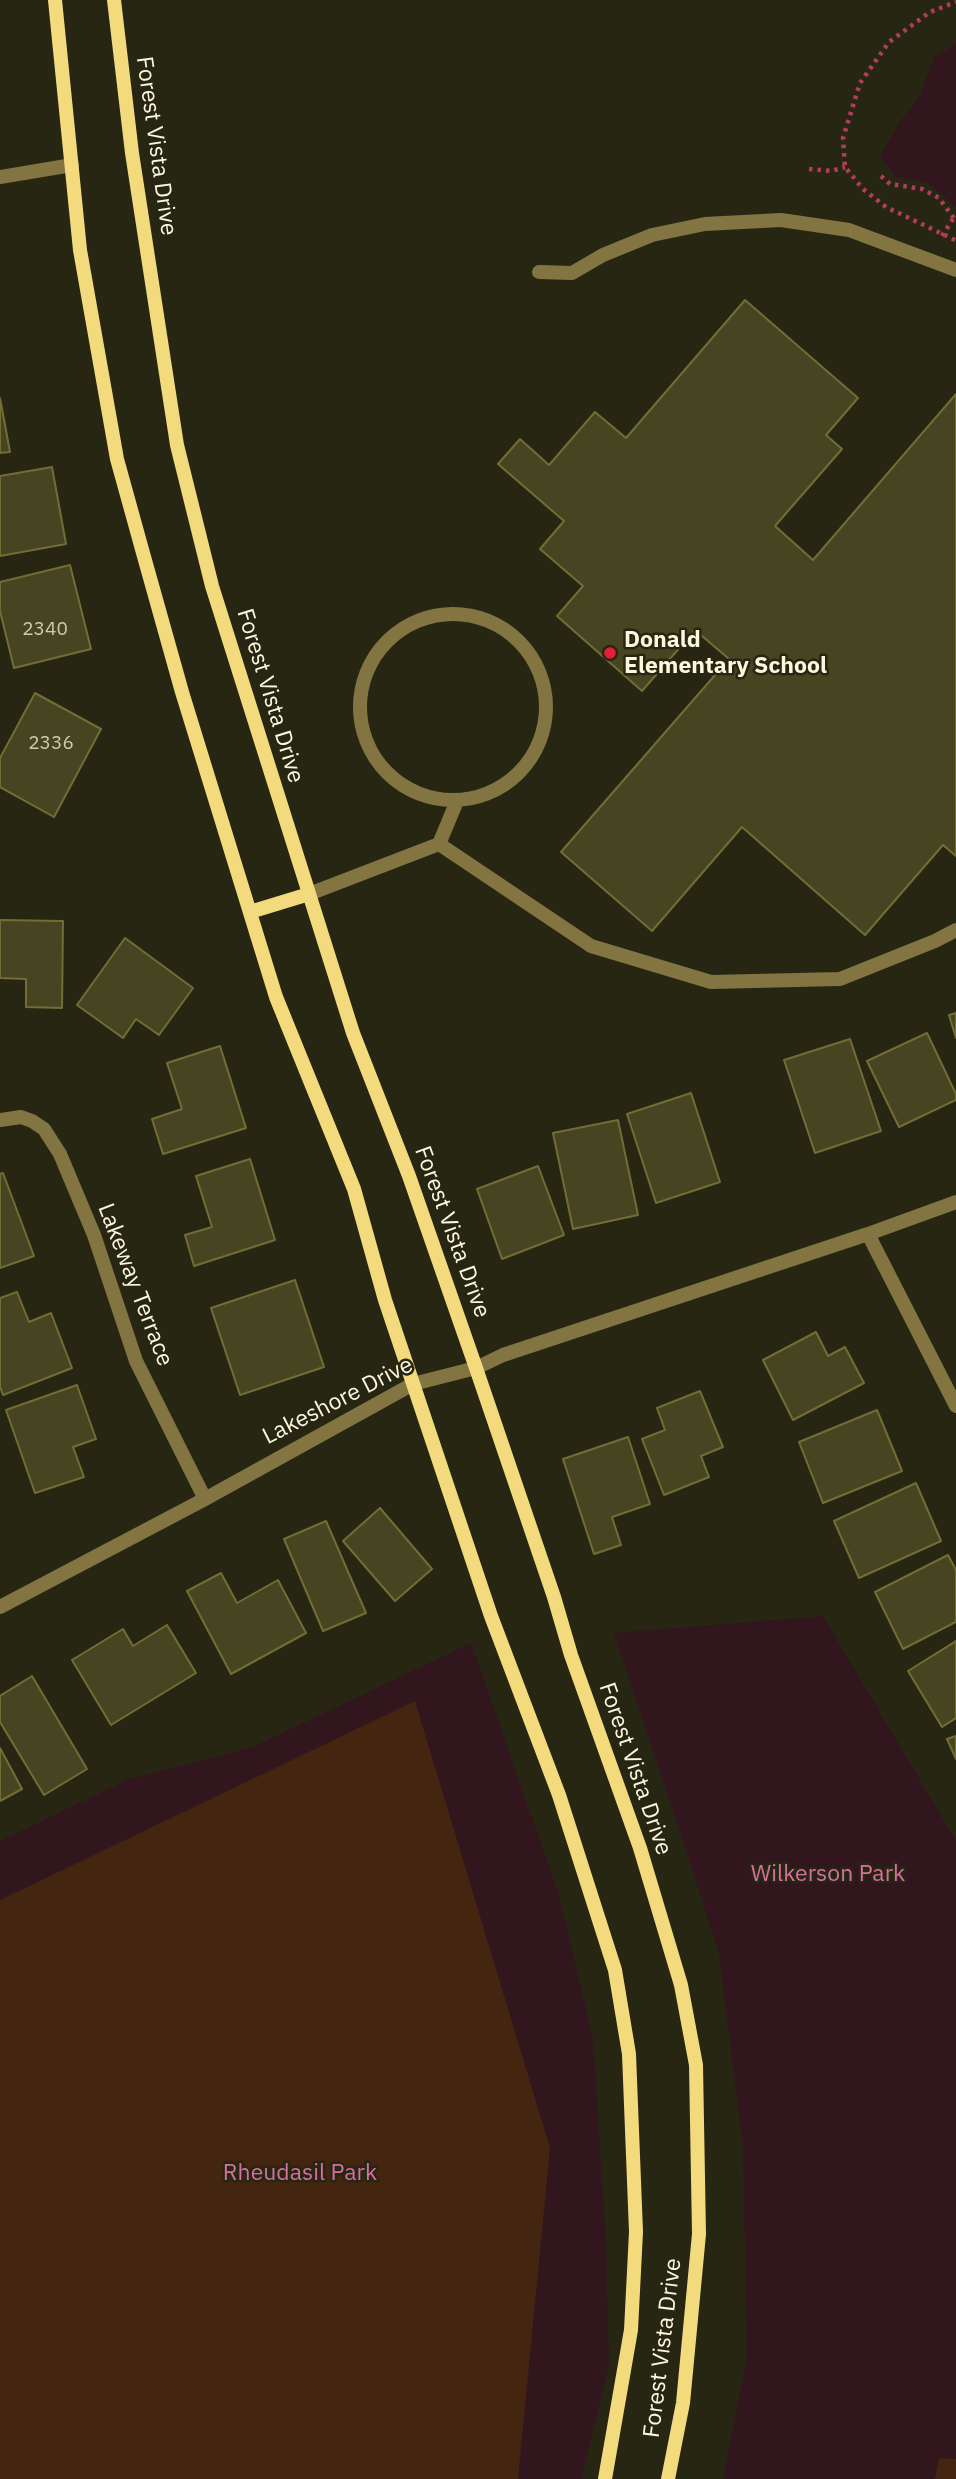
<!DOCTYPE html>
<style>
body{margin:0}
canvas{display:block;background:#272613}
</style>
<canvas width="956" height="2479"></canvas>
<script>
const g = document.querySelector('canvas').getContext('2d');
g.lineJoin = 'round';
function fillPath(path, color) {
  g.fillStyle = color;
  g.fill(path, 'evenodd');
}
function toPath(rows) {
  const path = new Path2D();
  for (const r of rows) {
    if (r.length === 3) {
      path.moveTo(r[0] + r[2], r[1]);
      path.arc(r[0], r[1], r[2], 0, 2 * Math.PI);
      continue;
    }
    path.moveTo(r[0], r[1]);
    for (let i = 2; i < r.length; i += 2) path.lineTo(r[i], r[i + 1]);
  }
  return path;
}
function strokePath(path, color, width, dash) {
  g.strokeStyle = color;
  g.lineWidth = width;
  g.lineCap = dash ? 'butt' : 'round';
  g.setLineDash(dash || []);
  g.stroke(path);
}
function drawText(font, color, halo, rows, align = 'center') {
  g.font = font + ' "IBM Plex Sans",sans-serif';
  g.lineWidth = 5;
  g.setLineDash([]);
  g.textBaseline = 'middle';
  g.strokeStyle = halo;
  g.fillStyle = color;
  for (const [text, x, y, turn = 0] of rows) {
    g.save();
    g.translate(x, y);
    g.rotate((+turn || 0) * Math.PI / 180);
    g.textAlign = isNaN(turn) ? turn : align;
    if (halo) g.strokeText(text, 0, 0);
    g.fillText(text, 0, 0);
    g.restore();
  }
}
const green = toPath([
 [956,44,956,207,928,183,895,177,880,156,899,123,920,95,934,57],
 [823,1616,956,1841,956,2479,723,2479,747,2356,743,2147,719,1952,614,1633],
 [471,1643,559,1895,593,2039,606,2241,609,2365,581,2479,0,2479,0,1841,127,1780,253,1747]
]);
const water = toPath([
 [415,1701,550,2148,518,2479,0,2479,0,1900],
 [939,2458,956,2459,956,2479,935,2479]
]);
const building = toPath([
 [745,300,858,398,826,435,842,449,775,526,813,560,956,394,956,856,943,845,865,935,742,827,652,931,561,852,729,659,695,630,642,691,557,616,583,586,540,549,564,521,498,464,520,439,549,465,595,412,626,438,745,300],
 [0,398,10,452,0,453,0,398],
 [52,467,66,544,0,556,0,476,52,467],
 [70,565,91,649,14,668,0,611,0,582,70,565],
 [35,693,101,729,54,817,0,787,0,758,35,693],
 [0,920,63,921,62,1008,26,1007,26,979,0,978,0,920],
 [125,938,193,988,159,1035,136,1019,123,1038,77,1005,125,938],
 [956,1013,956,1038,949,1015,956,1013],
 [927,1033,956,1094,956,1100,899,1127,867,1061,927,1033],
 [850,1039,881,1131,815,1153,784,1060,850,1039],
 [220,1046,246,1128,163,1154,152,1119,182,1109,167,1063,220,1046],
 [691,1093,720,1182,656,1203,627,1114,691,1093],
 [618,1120,638,1215,573,1229,553,1133,618,1120],
 [250,1159,275,1240,194,1266,185,1235,212,1227,196,1176,250,1159],
 [538,1166,564,1235,502,1259,477,1189,538,1166],
 [3,1173,34,1256,0,1268,0,1174,3,1173],
 [295,1280,324,1367,240,1395,211,1308,295,1280],
 [17,1292,29,1322,51,1313,72,1368,3,1395,0,1387,0,1298,17,1292],
 [816,1332,828,1356,845,1347,864,1383,793,1420,763,1360,816,1332],
 [77,1385,96,1439,73,1447,84,1477,35,1493,6,1410,77,1385],
 [700,1391,723,1447,701,1456,709,1477,664,1495,642,1439,665,1430,657,1408,700,1391],
 [877,1410,902,1471,823,1503,799,1442,877,1410],
 [628,1437,650,1504,612,1517,621,1545,594,1554,563,1459,628,1437],
 [916,1483,941,1541,859,1578,834,1521,916,1483],
 [380,1508,432,1569,395,1601,343,1541,380,1508],
 [326,1521,366,1613,323,1631,284,1539,326,1521],
 [948,1555,956,1570,956,1622,903,1649,875,1592,948,1555],
 [221,1573,237,1603,278,1580,306,1633,231,1674,187,1591,221,1573],
 [167,1625,196,1673,111,1725,72,1660,123,1629,133,1646,167,1625],
 [956,1641,956,1718,942,1727,908,1671,956,1641],
 [32,1676,87,1769,44,1795,0,1722,0,1696,32,1676],
 [956,1736,956,1759,947,1739,956,1736],
 [0,1748,22,1789,0,1801,0,1748]
]);
const path = toPath([
 [809,169,831,171,845,167],
 [881,176,890,184,922,189,939,198,956,221],
 [942,236,953,219],
 [955,240,886,207,863,189,845,167,843,138,860,83,889,42,930,12,956,2]
]);
const lane = toPath([
 [539,272,572,273,603,255,652,235,705,224,781,220,849,230,956,270],
 [453,707,93],
 [439,844,591,946,711,982,840,979,935,941,956,930],
 [309,894,439,844,457,801]
]);
const street = toPath([
 [0,177,72,165],
 [0,1120,21,1117,32,1121,44,1129,60,1154,94,1235,136,1361,205,1499],
 [868,1234,956,1406],
 [0,1607,205,1499,413,1384,476,1368,503,1355,868,1234,956,1202]
]);
const secondary = toPath([
 [55,0,80,250,117,459,143,553,182,692,276,997,354,1189,385,1300,491,1616,559,1795,615,1970,629,2054,636,2232,631,2330,605,2479],
 [114,0,132,153,177,445,212,586,353,1033,409,1176,476,1368,554,1597,571,1655,640,1848,681,1985,696,2065,699,2234,683,2403,668,2479],
 [250,912,309,894]
]);
const markers = [
 [610,653,7,"#e91b37"]
];
const numberNames = [
 ["2340",45,630],
 ["2336",51,744]
];
const streetNames = [
 ["Forest Vista Drive",156,146,82],
 ["Forest Vista Drive",270,696,73],
 ["Forest Vista Drive",452,1232,70],
 ["Lakeway Terrace",135,1285,69],
 ["Lakeshore Drive",338,1401,-27],
 ["Forest Vista Drive",635,1769,71],
 ["Forest Vista Drive",663,2348,-83]
];
const poiNames = [
 ["Donald",624,640],
 ["Elementary School",624,666]
];
const parkNames = [
 ["Wilkerson Park",828,1874],
 ["Rheudasil Park",300,2173]
];
fillPath(green, '#31161d');
fillPath(water, '#432510');
fillPath(building, '#474521');
strokePath(building, '#706e35', 2);
strokePath(path, '#b03c5e', 4.5, [3.5, 5]);
strokePath(lane, '#827542', 14);
strokePath(street, '#827542', 14);
strokePath(secondary, '#f2da7d', 14);
for (const [x, y, r, color] of markers) {
  const dot = new Path2D();
  dot.arc(x, y, r, 0, 2 * Math.PI);
  g.fillStyle = color;
  g.fill(dot);
  strokePath(dot, '#272613', 2.5);
}
drawText('19px', '#cfcbae', null, numberNames);
drawText('23px', '#fcf8dd', '#272613', streetNames);
drawText('bold 23px', '#fcf8dd', '#272613', poiNames, 'left');
drawText('23px', '#d66ea0', '#272613', parkNames);
</script>
